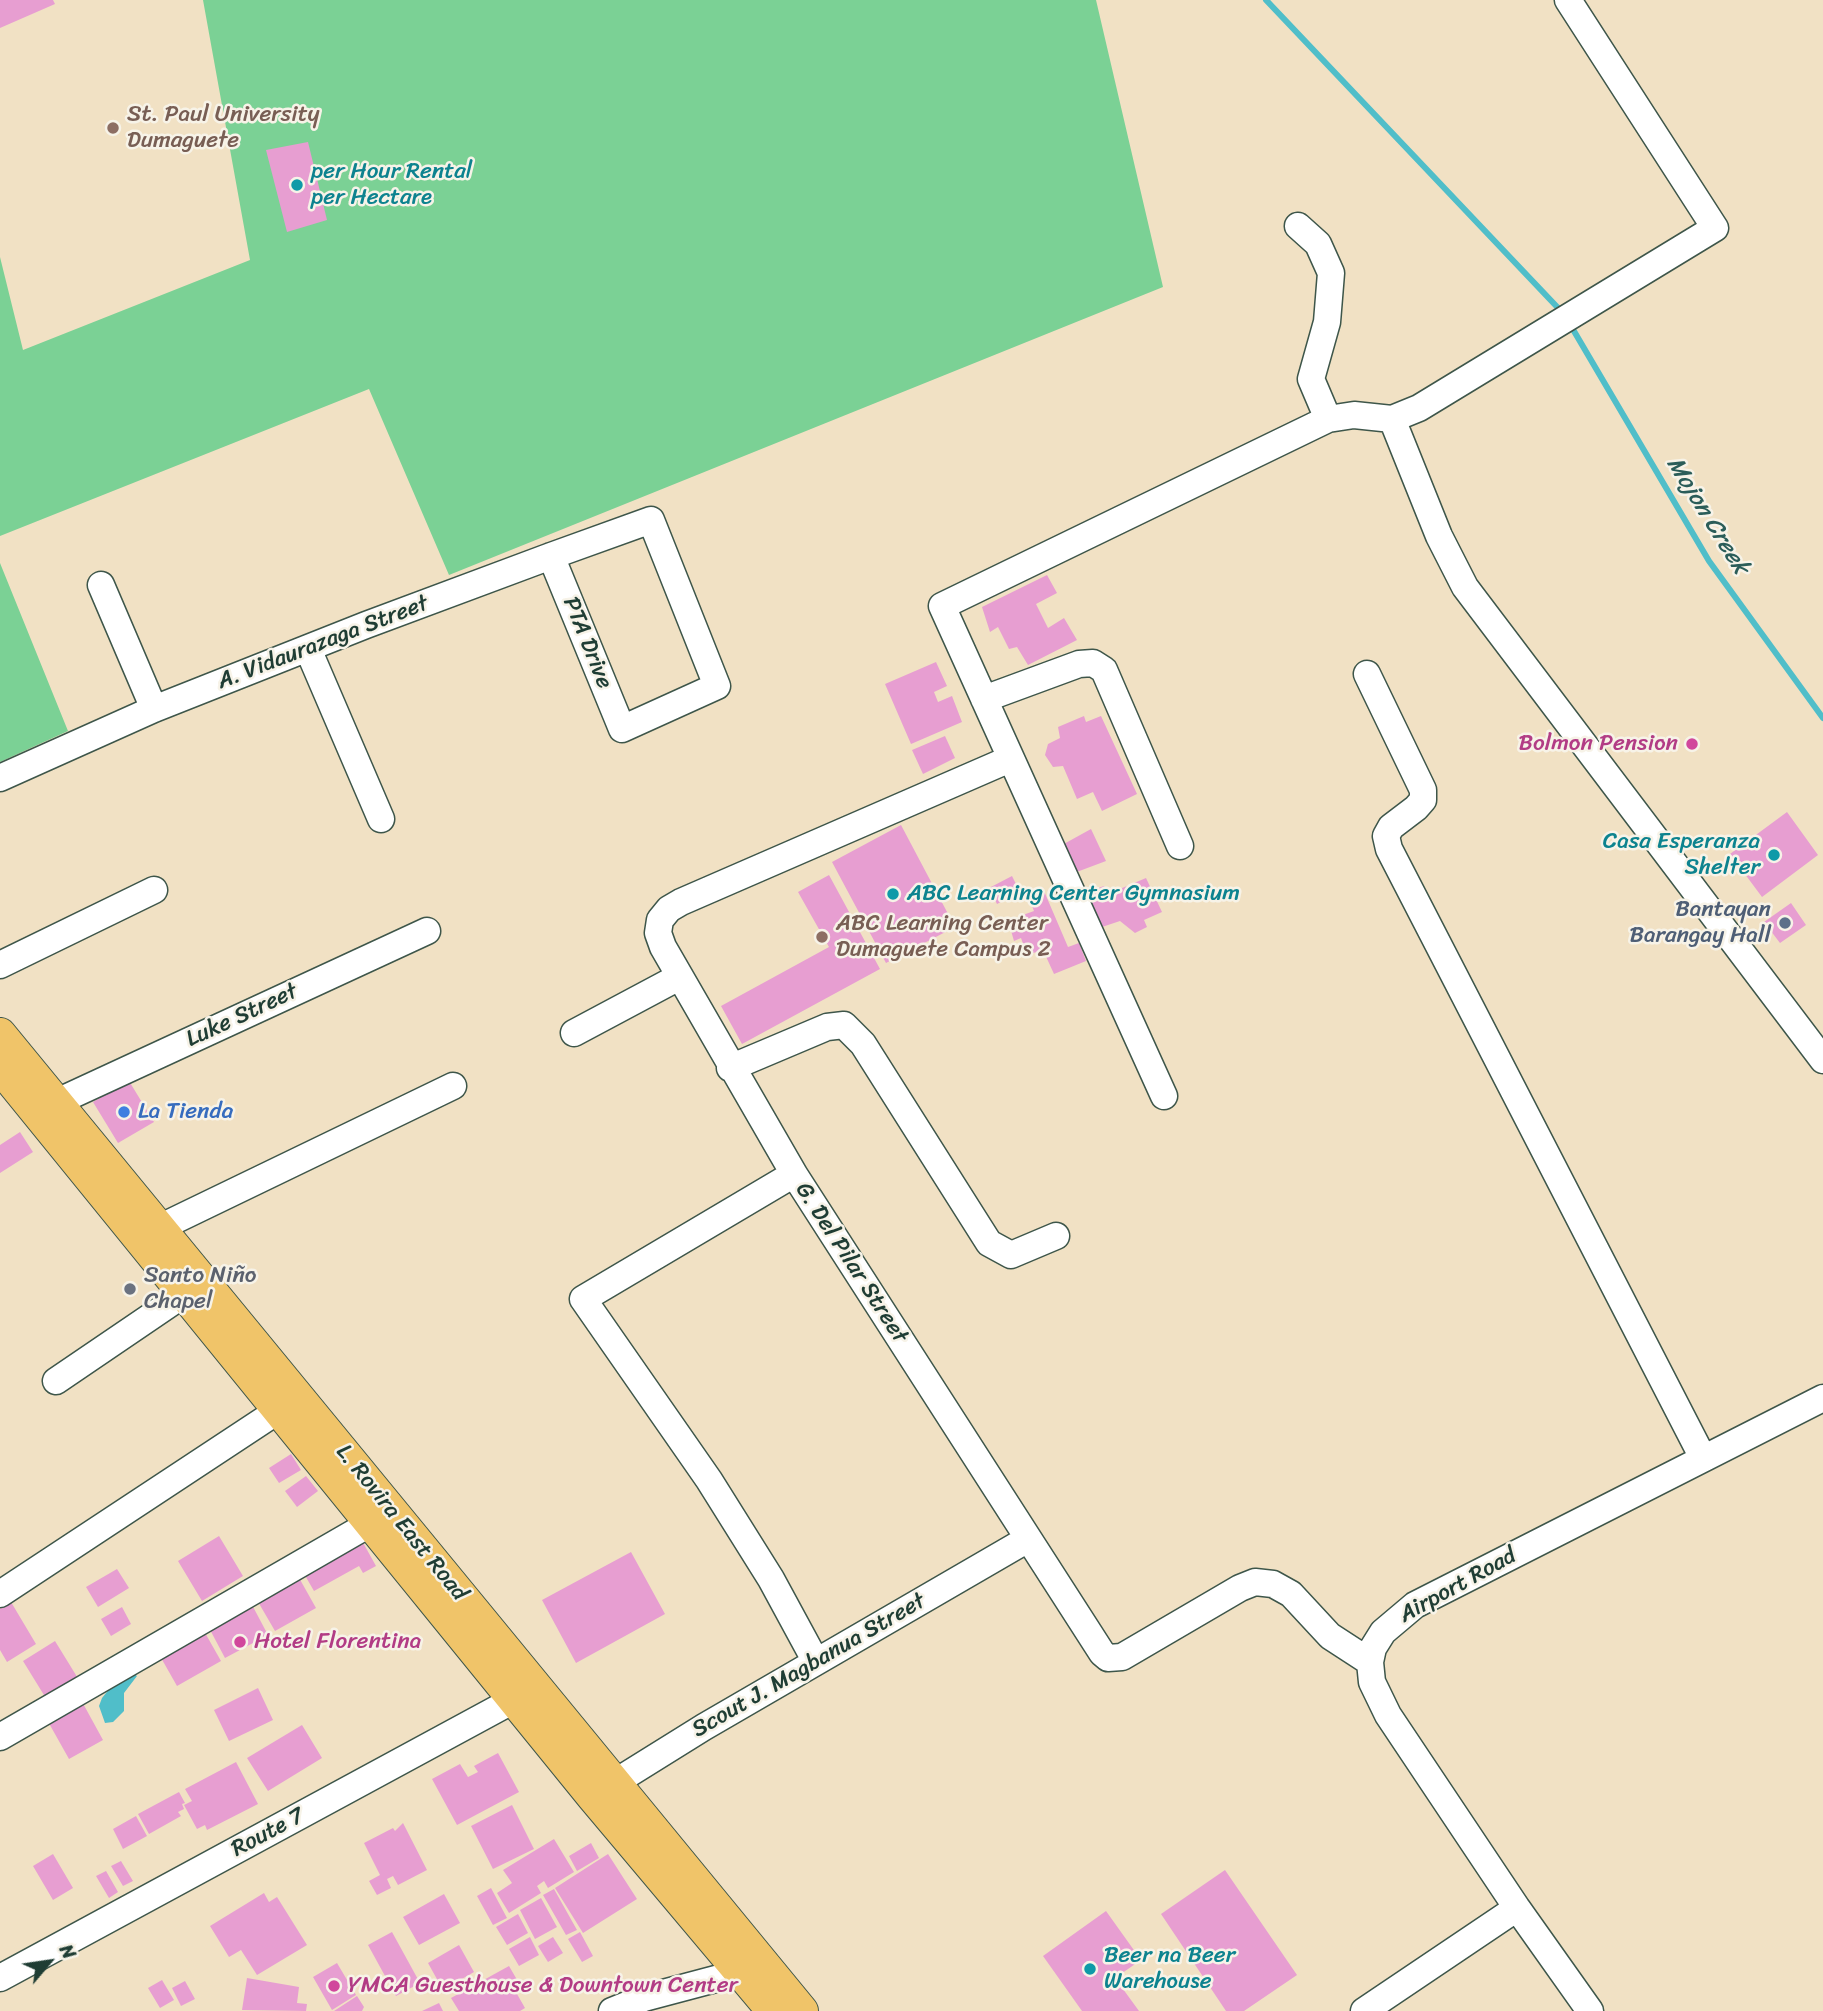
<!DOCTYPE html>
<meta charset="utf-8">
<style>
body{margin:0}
#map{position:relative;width:1823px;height:2011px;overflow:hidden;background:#f1e1c4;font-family:Sriracha,sans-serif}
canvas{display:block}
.north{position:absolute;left:14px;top:1927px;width:70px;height:70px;-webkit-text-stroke:5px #f7f3e8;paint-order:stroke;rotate:61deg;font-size:19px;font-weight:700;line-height:28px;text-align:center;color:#1f3d34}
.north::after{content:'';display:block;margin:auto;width:24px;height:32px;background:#1f3d34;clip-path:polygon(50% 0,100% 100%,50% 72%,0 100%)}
</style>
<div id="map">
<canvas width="1823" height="2011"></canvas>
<div class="north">N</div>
</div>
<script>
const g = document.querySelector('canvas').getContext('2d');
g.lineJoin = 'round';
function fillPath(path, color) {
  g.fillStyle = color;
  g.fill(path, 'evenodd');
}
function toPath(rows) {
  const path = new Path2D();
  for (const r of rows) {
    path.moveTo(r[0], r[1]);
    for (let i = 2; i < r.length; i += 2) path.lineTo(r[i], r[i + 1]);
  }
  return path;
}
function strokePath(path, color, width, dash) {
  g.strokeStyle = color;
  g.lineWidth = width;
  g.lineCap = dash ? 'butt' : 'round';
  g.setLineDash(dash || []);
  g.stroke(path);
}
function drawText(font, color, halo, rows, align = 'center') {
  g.font = font + ' Sriracha,sans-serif';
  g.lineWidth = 5;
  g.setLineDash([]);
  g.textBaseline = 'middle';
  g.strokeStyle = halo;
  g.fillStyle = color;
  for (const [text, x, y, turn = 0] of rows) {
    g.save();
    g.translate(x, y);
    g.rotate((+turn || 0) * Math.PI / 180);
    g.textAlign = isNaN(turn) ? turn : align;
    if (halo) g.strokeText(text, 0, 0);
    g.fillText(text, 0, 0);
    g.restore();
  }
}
const green = toPath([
 [203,0,1096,0,1163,287,449,575,369,389,0,536,0,257,23,350,250,260],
 [0,563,68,731,0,762]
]);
const water = toPath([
 [133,1673,137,1676,124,1693,124,1711,113,1722,105,1723,99,1706,102,1698,110,1688]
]);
const stream = toPath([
 [1266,0,1560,310],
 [1571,326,1709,561,1823,718]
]);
const building = toPath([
 [0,0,53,0,55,4,0,28],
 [308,142,327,220,287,232,266,150],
 [1047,575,1057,593,1036,604,1048,628,1064,618,1077,640,1028,665,1017,647,1009,649,998,627,990,632,982,607],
 [936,662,947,686,934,692,938,702,952,696,962,722,911,744,885,684],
 [1084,716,1086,722,1101,716,1137,794,1102,811,1093,792,1077,799,1063,766,1053,767,1045,755,1048,744,1060,738,1058,727],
 [945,736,955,758,923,774,912,750],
 [1787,812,1818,855,1762,897,1730,854],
 [901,825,955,927,886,963,832,862],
 [1091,829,1106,861,1074,873,1062,845],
 [829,875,880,969,742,1044,721,1006,829,947,798,892],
 [1012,876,1020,892,997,904,989,888],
 [1146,878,1162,912,1144,920,1147,927,1135,933,1120,921,1099,928,1084,893,1104,886,1108,894],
 [1044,891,1068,947,1079,943,1086,961,1054,974,1043,950,1027,955,1021,938,1014,941,1010,927,1022,920,1020,916,1034,911,1028,896],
 [1791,903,1806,925,1780,943,1764,922],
 [129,1081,154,1122,118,1143,93,1102],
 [20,1132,33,1152,0,1173,0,1145],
 [291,1454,301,1470,279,1483,269,1468],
 [306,1476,318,1491,297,1507,285,1491],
 [219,1536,243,1576,202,1601,178,1561],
 [361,1539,376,1566,363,1573,359,1566,314,1591,303,1572],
 [631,1552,665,1614,576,1663,542,1600],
 [117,1569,129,1588,98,1607,86,1587],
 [298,1576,316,1608,275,1631,257,1600],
 [11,1602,36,1644,7,1662,0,1650,0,1609],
 [251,1603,268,1635,225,1658,208,1626],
 [122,1607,131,1624,111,1636,101,1619],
 [204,1631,221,1661,177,1686,160,1656],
 [55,1641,79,1680,47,1700,23,1661],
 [258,1688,273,1720,229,1741,214,1710],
 [80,1698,103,1740,69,1759,46,1718],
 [302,1725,322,1758,268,1791,247,1758],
 [498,1753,519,1792,457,1825,432,1779,460,1764,468,1777,478,1772,474,1766],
 [236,1762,258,1804,207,1830,205,1825,197,1829,184,1805,192,1801,185,1789],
 [179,1792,185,1803,182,1804,184,1809,178,1812,181,1816,149,1834,138,1814],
 [512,1805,534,1849,493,1869,471,1826],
 [136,1816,147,1836,123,1849,113,1829],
 [403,1823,427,1870,398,1885,393,1876,387,1879,391,1888,377,1895,369,1881,380,1875,364,1843,393,1828,395,1831],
 [554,1839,574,1872,548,1888,544,1881,537,1886,541,1893,509,1913,497,1893,512,1883,503,1870],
 [591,1843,599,1858,577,1871,569,1856],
 [53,1854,73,1888,53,1900,33,1866],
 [608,1854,637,1899,583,1933,555,1888],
 [121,1861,133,1881,123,1886,111,1866],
 [1225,1870,1297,1975,1244,2011,1226,2011,1161,1914],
 [106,1871,118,1892,109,1898,96,1876],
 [491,1888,507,1918,493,1925,477,1896],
 [554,1889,577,1930,566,1935,543,1895],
 [264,1893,269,1902,277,1897,307,1945,257,1975,241,1950,229,1957,210,1926],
 [444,1894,460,1923,419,1945,403,1917],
 [541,1898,557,1927,535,1939,520,1910],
 [1106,1911,1141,1960,1115,1978,1139,2011,1082,2011,1043,1956],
 [518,1914,528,1933,507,1945,496,1927],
 [392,1932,420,1983,396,1996,368,1945],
 [580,1932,593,1956,582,1962,568,1939],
 [530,1937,539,1955,519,1966,509,1949],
 [553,1937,563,1953,548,1962,538,1946],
 [459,1945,474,1972,443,1990,428,1963],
 [337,1963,356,1995,332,2010,313,1977],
 [509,1966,523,1990,517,1994,525,2008,520,2011,459,2011,451,1998],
 [247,1978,299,1987,297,2003,307,2004,306,2011,242,2010],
 [162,1980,174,2000,160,2008,148,1988],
 [185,1981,195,1999,181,2006,172,1988],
 [357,1996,364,2007,362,2011,334,2011],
 [439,2003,443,2011,422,2011]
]);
const minor = toPath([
 [1298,226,1318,244,1331,273,1327,322,1311,379,1328,419],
 [1392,419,1439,536,1465,587,1823,1060],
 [101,585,154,709],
 [308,649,381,819],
 [1367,674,1423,790,1423,800,1416,808,1391,827,1386,836,1389,849,1703,1458],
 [984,699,1079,664,1093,663,1104,670,1180,846],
 [1010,759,681,902,669,909,660,920,658,933,663,947,794,1174,1102,1653,1108,1658,1122,1657,1240,1588,1255,1582,1273,1584,1291,1594,1330,1636,1370,1662],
 [0,778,154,709,366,625,551,556,651,520,717,686,622,729,551,556],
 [0,965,154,890],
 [574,1033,679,977],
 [730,1068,827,1027,844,1025,863,1044,989,1243,1011,1255,1056,1236],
 [1164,1096,942,606,1328,419,1354,415,1392,419,1419,408,1715,228,1568,0],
 [57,1102,427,931],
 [794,1174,583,1299,709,1480,771,1579,816,1662],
 [159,1228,453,1086],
 [56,1381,184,1294],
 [0,1594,279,1410],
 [0,1737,371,1523],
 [598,1793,704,1727,1028,1539],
 [0,1978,532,1690],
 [612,2011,644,1998,742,1972],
 [1364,2011,1517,1908],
 [1590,2011,1517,1908,1388,1715,1372,1682,1370,1662,1373,1648,1383,1632,1415,1605,1823,1398]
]);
const major = toPath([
 [0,1034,802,2011],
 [0,1067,593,1797,773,2011]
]);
const markers = [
 [113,128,7,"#8d6e63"],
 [297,185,7,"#0f9aa8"],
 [1692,744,7,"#d1479c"],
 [1774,855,7,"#0f9aa8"],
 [893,894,7,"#0f9aa8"],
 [1785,923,7,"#5c6f8a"],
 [822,937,7,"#8d6e63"],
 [124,1112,7,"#3f7fe0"],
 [130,1289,7,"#6b7280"],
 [240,1642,7,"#d1479c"],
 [1090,1969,7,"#0f9aa8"],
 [334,1986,7,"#d1479c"]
];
const educationNames = [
 ["St. Paul University",127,115],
 ["Dumaguete",127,141],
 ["ABC Learning Center",836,924],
 ["Dumaguete Campus 2",836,950]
];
const cultureNames = [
 ["per Hour Rental",311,172],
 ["per Hectare",311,198],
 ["Casa Esperanza",1760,842,"right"],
 ["Shelter",1760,868,"right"],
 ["ABC Learning Center Gymnasium",907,894],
 ["Beer na Beer",1104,1956],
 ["Warehouse",1104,1982]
];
const streetNames = [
 ["A. Vidaurazaga Street",323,643,-21],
 ["PTA Drive",587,643,68],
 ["Luke Street",242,1016,-25],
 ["G. Del Pilar Street",851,1263,57],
 ["L. Rovira East Road",401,1523,51],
 ["Airport Road",1458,1586,-29],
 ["Scout J. Magbanua Street",809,1666,-30],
 ["Route 7",268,1833,-28]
];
const hotelNames = [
 ["Bolmon Pension",1678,744,"right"],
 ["Hotel Florentina",254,1642],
 ["YMCA Guesthouse & Downtown Center",348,1986]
];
const serviceNames = [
 ["Bantayan",1771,910],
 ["Barangay Hall",1771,936]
];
const shopNames = [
 ["La Tienda",138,1112]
];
const worshipNames = [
 ["Santo Niño",144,1276],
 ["Chapel",144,1302]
];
const waterNames = [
 ["Mojon Creek",1707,516,58]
];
fillPath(green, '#7bd195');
fillPath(water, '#50bec9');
strokePath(stream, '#50bec9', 6);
fillPath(building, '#e79ed1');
strokePath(minor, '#3e564a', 29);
strokePath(major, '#3e564a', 34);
strokePath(minor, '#fff', 26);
strokePath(major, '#f0c469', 32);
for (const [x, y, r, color] of markers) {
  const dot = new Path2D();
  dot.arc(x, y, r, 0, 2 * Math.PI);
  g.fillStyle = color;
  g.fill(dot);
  strokePath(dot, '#f7f3e8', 2.5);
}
drawText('23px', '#785e54', '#f7f3e8', educationNames, 'left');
drawText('23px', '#0d838f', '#f7f3e8', cultureNames, 'left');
drawText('23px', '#1f3d34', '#f7f3e8', streetNames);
drawText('23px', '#b23c85', '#f7f3e8', hotelNames, 'left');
drawText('23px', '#4e5e75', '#f7f3e8', serviceNames, 'right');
drawText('23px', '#366cbe', '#f7f3e8', shopNames, 'left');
drawText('23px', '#5b616d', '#f7f3e8', worshipNames, 'left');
drawText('italic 24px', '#2b5d59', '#f7f3e8', waterNames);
</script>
